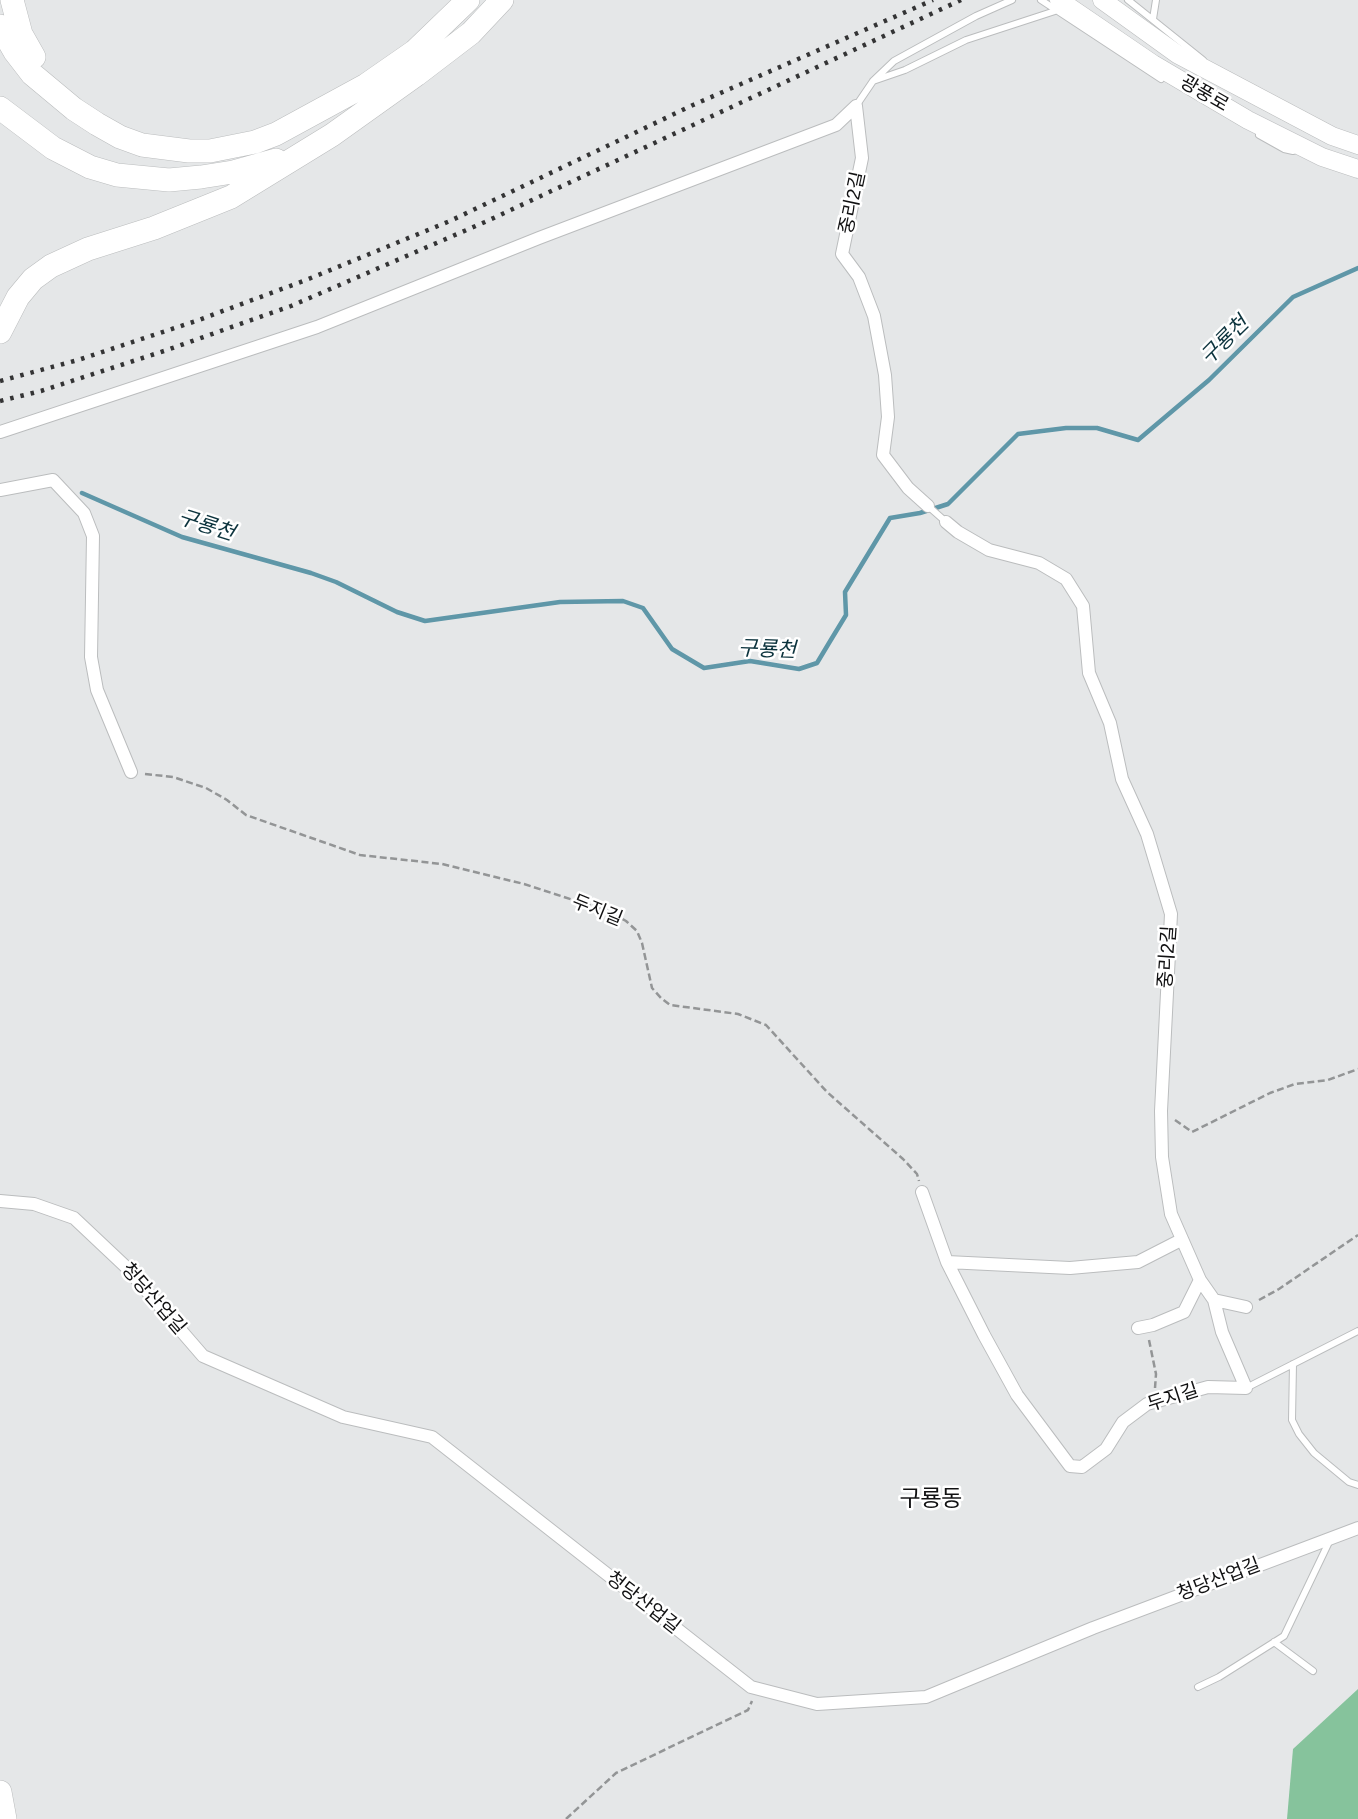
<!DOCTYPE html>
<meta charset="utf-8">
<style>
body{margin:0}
canvas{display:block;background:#e5e7e8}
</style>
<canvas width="1358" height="1819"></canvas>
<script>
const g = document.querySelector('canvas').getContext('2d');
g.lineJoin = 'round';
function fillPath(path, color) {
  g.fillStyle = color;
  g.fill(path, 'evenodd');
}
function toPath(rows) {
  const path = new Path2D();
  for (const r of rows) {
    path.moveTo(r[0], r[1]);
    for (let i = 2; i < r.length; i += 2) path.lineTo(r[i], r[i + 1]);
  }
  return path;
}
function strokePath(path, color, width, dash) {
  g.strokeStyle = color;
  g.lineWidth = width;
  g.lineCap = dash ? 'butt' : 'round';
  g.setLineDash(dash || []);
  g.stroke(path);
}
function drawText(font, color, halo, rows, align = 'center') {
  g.font = font + ' Helvetica,"Noto Sans KR",sans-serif';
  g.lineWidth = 5;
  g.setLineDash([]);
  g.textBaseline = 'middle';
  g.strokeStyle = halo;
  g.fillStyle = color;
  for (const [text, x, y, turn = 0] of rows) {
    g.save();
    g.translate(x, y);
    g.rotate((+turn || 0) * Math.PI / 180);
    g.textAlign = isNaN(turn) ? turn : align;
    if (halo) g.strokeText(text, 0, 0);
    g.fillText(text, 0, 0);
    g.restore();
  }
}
const forest = toPath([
 [1358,1689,1358,1819,1287,1819,1293,1749]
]);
const stream = toPath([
 [82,493,182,537,311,573,336,582,397,612,425,621,560,602,623,601,643,608,672,649,704,668,750,661,799,669,817,663,829,643,846,615,845,592,890,518,920,513,948,504,1018,434,1066,428,1097,428,1138,440,1209,380,1293,297,1358,268]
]);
const path = toPath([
 [145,774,173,777,206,788,227,800,246,815,360,855,442,864,524,884,607,911,626,921,637,931,642,943,652,988,661,998,670,1005,738,1014,766,1025,827,1092,903,1159,917,1174,919,1181],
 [1175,1120,1192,1132,1270,1093,1295,1084,1328,1080,1358,1069],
 [1259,1300,1279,1289,1358,1235],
 [1149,1340,1156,1374,1155,1388],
 [566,1819,616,1773,748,1710,752,1701]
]);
const service = toPath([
 [1041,0,1161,79],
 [1128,0,1203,60],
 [1153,19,1156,0],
 [873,81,905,70,966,40,1055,11],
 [856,106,873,81,894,61,976,16,1012,0],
 [1259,135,1284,149,1293,151],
 [928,506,945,521],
 [1293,1364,1292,1420,1299,1434,1314,1453,1349,1482,1358,1485],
 [1246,1388,1358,1331],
 [1274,1642,1313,1671],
 [1198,1687,1219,1677,1284,1636,1329,1542]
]);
const minor = toPath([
 [856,106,862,158,842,254,859,277,874,316,885,375,888,417,883,455,908,488,928,506],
 [0,432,317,327,539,238,836,125,856,106],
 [0,490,53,480,84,513,93,536,91,657,97,690,131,772],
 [922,1192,947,1262,984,1335,1017,1395,1070,1466,1082,1467,1106,1449,1123,1422,1147,1404,1208,1387,1246,1388,1222,1332,1214,1300,1200,1280,1171,1214,1162,1157,1161,1111,1171,914,1147,834,1122,779,1110,723,1089,673,1083,606,1066,579,1039,563,989,550,958,532,946,522],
 [0,1201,34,1204,74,1218,126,1267,203,1356,343,1417,432,1437,751,1687,817,1704,926,1697,1093,1628,1358,1528],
 [947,1262,1070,1268,1138,1262,1181,1240],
 [1214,1300,1246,1307],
 [1138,1328,1153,1325,1184,1312,1200,1280]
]);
const secondary = toPath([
 [1059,0,1153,64,1248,120,1322,157,1358,169],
 [1102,0,1177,54,1332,136,1358,145]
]);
const motorway = toPath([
 [12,0,21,34,34,57],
 [0,26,15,52,32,74,74,109,97,124,120,137,142,145,189,151,210,151,255,142,276,134,366,85,415,51,468,0],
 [0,108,53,148,90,167,117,175,169,180,201,177,233,172,276,160],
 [0,332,18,297,33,279,51,266,88,249,154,228,231,197,332,135,416,75,471,33,502,0],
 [0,1792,5,1819]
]);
const rail = toPath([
 [0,381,78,360,196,321,306,280,450,221,693,105,933,0],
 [0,401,41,391,167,350,291,306,485,222,961,0]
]);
const streetNames = [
 ["광풍로",1204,94,30],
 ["중리2길",853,203,-78],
 ["두지길",597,911,22],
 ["중리2길",1168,957,-86],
 ["청당산업길",153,1299,49],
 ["두지길",1173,1398,-18],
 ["청당산업길",1219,1580,-21],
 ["청당산업길",643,1603,38]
];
const waterNames = [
 ["구룡천",1225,341,-45],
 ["구룡천",206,526,18],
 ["구룡천",767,650,2]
];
const quarterNames = [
 ["구룡동",931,1500]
];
fillPath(forest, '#86c39c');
strokePath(stream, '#5f97a8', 4.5);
strokePath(service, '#bbbdbe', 8);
strokePath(minor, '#bbbdbe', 14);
strokePath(secondary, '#bbbdbe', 19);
strokePath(motorway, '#bbbdbe', 24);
strokePath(path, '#939596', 2.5, [7, 3.5]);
strokePath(service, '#fff', 6);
strokePath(minor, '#fff', 12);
strokePath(secondary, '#fff', 18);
strokePath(motorway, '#fff', 23);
strokePath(rail, '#343435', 4.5, [3.5, 7]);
drawText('19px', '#111112', '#fff', streetNames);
drawText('italic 21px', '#0c333d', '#fff', waterNames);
drawText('23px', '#111112', '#fff', quarterNames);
</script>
